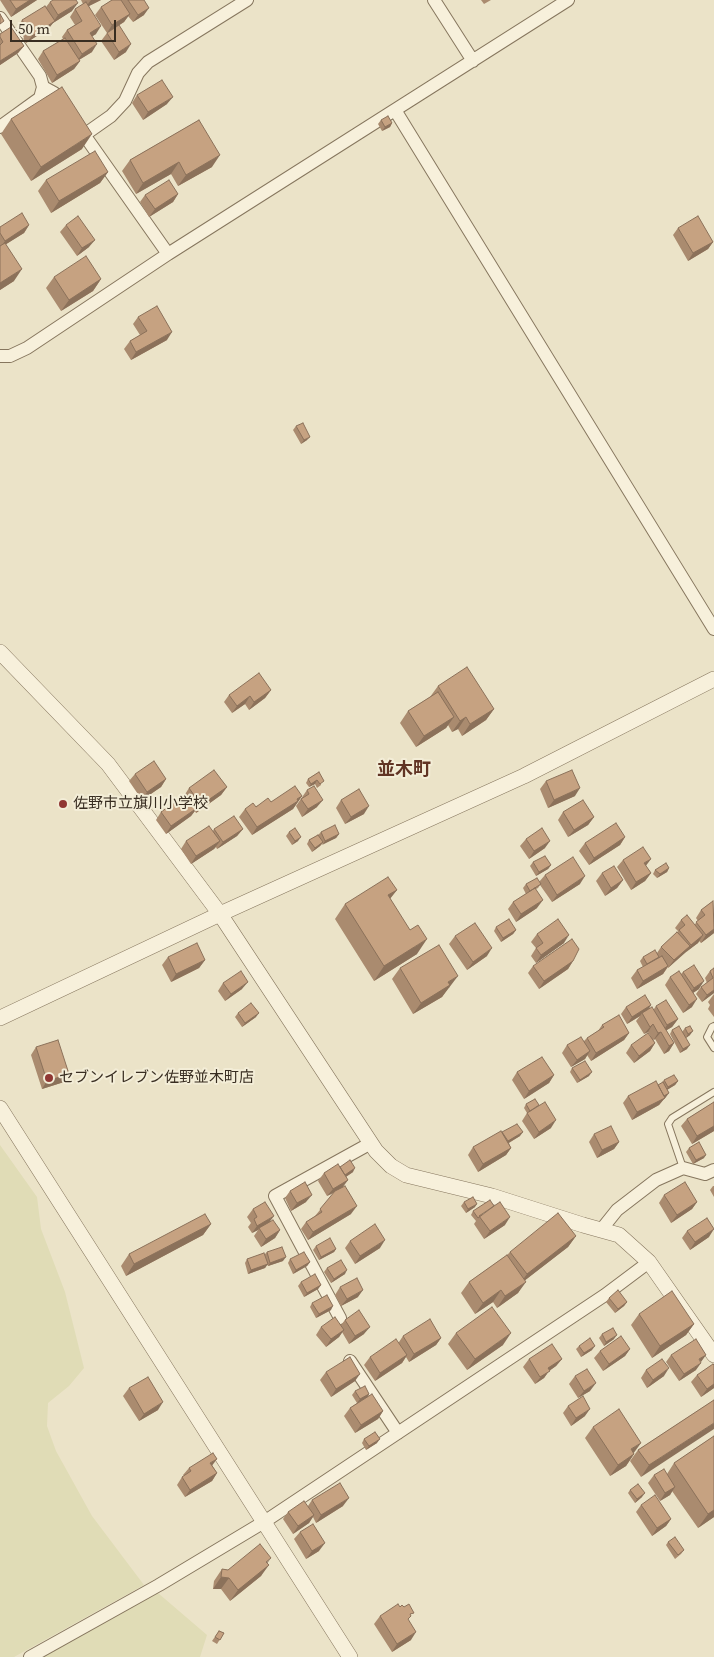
<!DOCTYPE html>
<meta charset="utf-8">
<style>
body{margin:0}
#map{position:relative;width:714px;height:1657px;overflow:hidden;background:#ebe3c8;font-family:"Source Serif 4",serif}
canvas{display:block}
.scale{position:absolute;left:10px;top:20px;width:106px;height:22px;box-sizing:border-box;border:2px solid #382d21;border-top:0;padding-left:6px;font-size:15px;line-height:18px;white-space:nowrap;color:#382d21;-webkit-text-stroke:4px #f3edd7;paint-order:stroke}
</style>
<div id="map">
<canvas width="714" height="1657"></canvas>
<div class="scale">50 m</div>
</div>
<script>
const g = document.querySelector('canvas').getContext('2d');
g.lineJoin = 'round';
function fillPath(path, color) {
  g.fillStyle = color;
  g.fill(path, 'evenodd');
}
function toPath(rows) {
  const path = new Path2D();
  for (const r of rows) {
    path.moveTo(r[0], r[1]);
    for (let i = 2; i < r.length; i += 2) path.lineTo(r[i], r[i + 1]);
  }
  return path;
}
function strokePath(path, color, width, dash) {
  g.strokeStyle = color;
  g.lineWidth = width;
  g.lineCap = dash ? 'butt' : 'round';
  g.setLineDash(dash || []);
  g.stroke(path);
}
function drawText(font, color, halo, rows, align = 'center') {
  g.font = font + ' "Source Serif 4","Noto Sans JP",serif';
  g.lineWidth = 4;
  g.setLineDash([]);
  g.textBaseline = 'middle';
  g.strokeStyle = halo;
  g.fillStyle = color;
  for (const [text, x, y, turn = 0] of rows) {
    g.save();
    g.translate(x, y);
    g.rotate((+turn || 0) * Math.PI / 180);
    g.textAlign = isNaN(turn) ? turn : align;
    if (halo) g.strokeText(text, 0, 0);
    g.fillText(text, 0, 0);
    g.restore();
  }
}
const farmland = toPath([
 [0,1145,37,1197,41,1229,65,1292,84,1368,69,1386,48,1403,47,1426,56,1451,92,1516,144,1585,14,1657,0,1657],
 [158,1593,207,1635,200,1657,42,1657]
]);
const service = toPath([
 [714,1026,712,1027,707,1037,714,1048],
 [683,1168,668,1124,672,1118,714,1092]
]);
const minor = toPath([
 [434,0,473,61],
 [0,18,40,76,43,87,40,98,0,127],
 [43,87,54,93,63,105],
 [395,110,714,629],
 [80,129,168,254],
 [84,135,111,116,125,101,138,73,148,62,247,0],
 [0,356,10,356,27,348,168,254,568,0],
 [601,1230,617,1210,656,1180,683,1168,705,1174,714,1170],
 [340,1318,275,1196,371,1143],
 [350,1361,398,1433],
 [30,1657,159,1585,264,1522,605,1295,649,1262]
]);
const tertiary = toPath([
 [0,652,108,764,220,914,376,1151,391,1166,406,1175,492,1196,583,1225,619,1235,649,1262,714,1355],
 [0,1018,220,914,524,776,714,679],
 [0,1108,350,1657]
]);
const wall = toPath([
 [0,0,37,0,11,17],
 [81,0,101,0,89,6,96,34,92,36,92,52,79,60,80,61,74,69,52,83,38,59,43,51,63,39,62,37,67,30,75,25,70,17,75,9,83,4],
 [112,0,144,0,144,15,133,22,128,16,124,22,107,33,95,15,101,7],
 [481,0,491,0,484,4],
 [50,2,72,11,53,23,49,28,26,43,17,28,22,20,46,7],
 [107,33,126,52,114,60,101,41],
 [0,34,24,46,18,53,0,65],
 [137,95,167,104,143,120,132,103],
 [11,119,82,149,31,181,1,134],
 [199,120,212,167,178,186,171,174,136,194,122,171,130,160],
 [381,120,392,123,390,127,382,131,378,124],
 [108,172,100,183,51,213,38,191,46,180],
 [178,194,173,202,149,217,140,202,145,195],
 [29,225,24,233,6,244,14,281,0,290,0,227],
 [66,225,89,247,77,256,60,232],
 [678,228,713,242,708,249,688,261,673,235],
 [54,277,101,279,93,291,61,311,46,288],
 [138,317,167,340,131,360,124,349,130,341,140,335,133,324],
 [296,426,307,440,301,444,293,430],
 [438,686,494,709,486,720,462,736,458,729,452,732,448,725,446,728,416,747,400,723,408,711,430,697],
 [271,690,265,698,249,710,245,704,232,713,224,702,229,695],
 [319,772,321,785,317,788,315,784,309,787,306,783,308,779],
 [135,774,166,779,161,787,142,800,129,781],
 [546,781,575,796,548,808,540,789],
 [227,787,221,795,196,813,195,811,191,816,166,834,156,820,161,812,184,796,189,788],
 [307,790,317,807,302,817,296,806],
 [302,796,293,809,252,835,239,817,245,809,271,802],
 [341,800,364,814,345,824,336,808],
 [563,812,594,817,588,825,568,837,558,820],
 [214,829,243,829,237,836,217,849,216,847,214,849,191,864,181,849,186,841,213,831],
 [289,832,298,841,292,845,286,836],
 [321,832,339,834,336,838,322,844,320,846,312,852,307,844,309,840,318,835],
 [625,837,620,845,589,865,579,851,585,843],
 [526,839,545,848,529,859,520,846],
 [623,860,646,866,651,873,645,881,631,890,617,867],
 [533,862,551,865,548,869,536,876,530,866],
 [669,868,667,872,657,878,653,874,655,870],
 [602,873,623,880,617,888,605,896,596,881],
 [545,875,580,884,552,902,540,885,538,888,536,889,537,908,516,922,508,909,513,902,526,894,523,888,526,884,539,882],
 [397,890,390,898,417,954,374,981,335,919,345,904],
 [713,901,714,933,701,943,699,941,698,943,685,952,668,968,668,967,663,974,637,989,631,978,637,970,643,967,640,961,643,957,657,953,661,947,678,932,678,931,675,928,681,920,694,925,698,921,696,918,701,910],
 [496,927,516,930,513,934,501,942,494,931],
 [537,934,564,943,536,963,531,956,536,948,531,942],
 [455,936,487,956,467,970,449,944],
 [168,957,205,960,199,968,171,982,162,965],
 [573,961,568,969,539,989,528,973,533,966],
 [400,968,450,987,448,988,442,997,413,1014,392,979],
 [714,968,714,993,702,1002,696,994,701,987,707,983,705,978,710,971],
 [683,972,699,989,693,993,692,1007,683,1013,665,985,670,977,681,974],
 [223,983,242,989,225,1001,218,991],
 [714,994,714,1017,708,1009,710,1005,708,1002],
 [651,1005,648,1010,654,1009,656,1006,678,1019,672,1027,666,1030,674,1043,669,1051,664,1054,655,1039,653,1040,655,1043,650,1051,634,1063,626,1053,631,1045,651,1037,648,1032,644,1034,636,1021,640,1016,627,1024,621,1014,626,1007],
 [238,1013,256,1017,242,1027,235,1017],
 [602,1025,629,1033,624,1040,591,1061,587,1055,585,1059,571,1067,562,1053,567,1045,584,1041,587,1038,598,1031],
 [685,1028,690,1035,686,1038,687,1049,680,1053,670,1034,672,1030,682,1032],
 [36,1047,64,1082,42,1089,31,1055],
 [572,1068,589,1076,577,1083,570,1072],
 [517,1072,554,1075,549,1083,524,1099,512,1080],
 [664,1080,678,1081,675,1085,667,1090,666,1097,664,1099,659,1105,632,1120,623,1103,628,1096,658,1085,662,1083],
 [714,1102,714,1131,692,1144,681,1126,687,1119],
 [526,1104,551,1128,534,1139,522,1121,527,1113,524,1108],
 [502,1132,520,1136,509,1143,511,1148,506,1155,478,1172,468,1155,473,1147],
 [594,1134,619,1142,614,1149,597,1158,589,1142],
 [689,1148,704,1158,693,1164,686,1152],
 [340,1167,353,1172,346,1177,348,1180,343,1186,351,1214,308,1240,301,1229,306,1222,315,1216,334,1193,327,1196,318,1181,324,1173],
 [713,1186,714,1186,714,1197,710,1190],
 [290,1191,306,1202,291,1211,285,1198],
 [664,1195,697,1202,692,1209,671,1223,659,1203],
 [464,1202,475,1207,466,1213,461,1206],
 [253,1209,270,1221,280,1230,275,1238,261,1247,254,1236,258,1230,252,1233,248,1227,251,1223,247,1217],
 [473,1211,505,1225,484,1239,474,1224,476,1221,471,1215],
 [211,1224,203,1235,126,1276,121,1266,129,1254],
 [687,1231,709,1237,690,1250,682,1238],
 [576,1236,568,1247,525,1280,518,1293,497,1308,493,1302,475,1314,461,1293,469,1282,507,1255,510,1252],
 [350,1241,380,1248,355,1264,345,1248],
 [316,1246,336,1249,334,1252,319,1260,313,1250],
 [267,1252,283,1261,268,1266,267,1264,265,1268,248,1274,245,1263,247,1259,264,1255],
 [290,1259,310,1262,307,1266,293,1274,288,1263],
 [327,1268,345,1274,331,1283,324,1272],
 [301,1282,321,1285,318,1289,304,1297,298,1286],
 [340,1287,358,1297,341,1306,335,1295],
 [609,1298,627,1302,624,1306,615,1313,606,1302],
 [312,1303,331,1310,316,1318,310,1307],
 [639,1314,694,1324,686,1335,652,1358,631,1325],
 [345,1320,364,1334,349,1344,342,1332,339,1337,326,1347,316,1335,321,1327,341,1325],
 [456,1333,503,1345,467,1370,448,1344],
 [602,1334,614,1339,604,1346,599,1338],
 [403,1336,441,1338,436,1345,409,1362,406,1357,402,1363,375,1381,364,1365,370,1357,399,1342],
 [579,1346,592,1350,581,1357,576,1349],
 [630,1349,625,1356,603,1371,594,1358,600,1351],
 [671,1355,696,1370,679,1381,666,1362],
 [529,1359,562,1359,556,1366,549,1371,544,1378,535,1384,523,1367],
 [714,1365,714,1388,701,1397,691,1382,697,1375],
 [646,1370,664,1376,647,1388,641,1378],
 [326,1372,355,1381,331,1397,320,1380],
 [575,1376,590,1391,578,1398,569,1384],
 [129,1388,158,1410,139,1421,123,1396],
 [355,1391,369,1394,368,1397,383,1411,378,1419,355,1433,344,1416,350,1408,357,1403,352,1395],
 [714,1400,641,1477,630,1461,638,1450],
 [568,1406,585,1416,571,1426,563,1413],
 [593,1427,634,1454,626,1466,610,1476,585,1438],
 [714,1436,714,1517,698,1528,672,1491,670,1495,660,1501,648,1483,654,1475,667,1474,674,1463],
 [364,1439,377,1443,366,1450,362,1443],
 [212,1465,217,1473,212,1481,185,1497,177,1485,182,1477,184,1476,183,1475,189,1468],
 [630,1490,642,1497,635,1503,628,1493],
 [312,1500,343,1506,316,1523,313,1517,309,1523,293,1534,283,1519,288,1512,308,1506],
 [641,1505,671,1519,666,1526,652,1536,636,1512],
 [300,1532,319,1551,306,1559,294,1539],
 [668,1542,684,1550,681,1554,675,1559,666,1545],
 [267,1563,261,1576,230,1601,221,1589,213,1589,214,1581,222,1569,228,1570],
 [380,1616,409,1621,411,1640,392,1652,374,1624],
 [219,1631,224,1633,217,1644,212,1641]
]);
const shadedWall = toPath([
 [30,0,37,0,11,17,16,9],
 [91,0,101,0,85,8],
 [78,3,72,11,53,23,49,28,26,43,32,36,54,21,58,15],
 [149,8,144,15,133,22,138,15],
 [130,14,124,22,107,33,112,25],
 [101,26,96,34,85,41,90,33],
 [97,44,92,52,77,61,82,54],
 [131,44,126,52,114,60,119,52],
 [24,46,18,53,0,65,0,61],
 [80,61,74,69,52,83,57,75],
 [173,97,167,104,143,120,148,112],
 [392,123,390,127,382,131,385,127],
 [92,134,82,149,31,181,41,167],
 [220,155,212,167,178,186,186,175],
 [179,162,171,174,136,194,143,183],
 [108,172,100,183,51,213,59,201],
 [178,194,173,202,149,217,155,209],
 [29,225,24,233,0,248,5,241],
 [95,240,89,247,77,256,82,248],
 [713,242,708,249,688,261,693,253],
 [22,269,14,281,0,290,0,283],
 [101,279,93,291,61,311,69,300],
 [172,332,167,340,131,360,136,352],
 [310,437,307,440,301,444,304,440],
 [271,690,265,698,249,710,254,702],
 [250,696,245,704,232,713,237,706],
 [494,709,486,720,462,736,470,724],
 [454,717,446,728,416,747,424,736],
 [466,717,458,729,452,732,460,721],
 [166,779,161,787,142,800,147,792],
 [317,780,315,784,309,787,311,784],
 [227,787,221,795,196,813,201,805],
 [580,788,575,796,548,808,554,800],
 [302,796,293,809,252,835,257,827],
 [323,800,317,807,302,817,308,809],
 [369,806,364,814,345,824,351,817],
 [197,808,191,816,166,834,171,826],
 [594,817,588,825,568,837,574,830],
 [243,829,237,836,217,849,223,842],
 [339,834,336,838,322,845,325,841],
 [301,837,298,841,292,845,295,841],
 [625,837,620,845,589,865,594,858],
 [220,841,214,849,191,864,196,856],
 [550,841,545,848,529,859,534,851],
 [323,842,320,846,312,852,315,848],
 [651,859,645,867,644,863],
 [551,865,548,869,536,876,539,872],
 [669,868,667,872,657,878,660,874],
 [651,873,645,881,631,890,636,882],
 [585,876,580,884,552,902,557,895],
 [623,880,617,888,605,896,611,888],
 [397,890,386,904,388,895],
 [543,900,537,908,516,922,521,914],
 [714,929,714,933,701,943,706,935],
 [516,930,513,934,501,942,503,938],
 [569,935,564,943,536,963,541,955],
 [703,935,698,943,685,953,691,945],
 [427,939,417,954,374,981,384,966],
 [690,946,685,953,668,968,674,960],
 [492,948,487,956,467,970,473,962],
 [205,960,199,968,171,982,176,974],
 [573,961,568,969,539,989,544,981],
 [668,966,663,974,637,989,643,981],
 [458,976,442,997,413,1014,421,1003,448,982],
 [704,981,699,989,688,996,694,988],
 [248,982,242,989,225,1001,231,994],
 [714,990,714,993,702,1002,707,995],
 [697,999,692,1007,683,1013,689,1005],
 [651,1005,646,1013,642,1013,640,1016,627,1024,632,1017],
 [259,1013,256,1017,242,1027,245,1023],
 [678,1019,672,1027,662,1033,667,1025],
 [653,1024,648,1032,644,1034,650,1027],
 [693,1031,690,1035,686,1038,688,1034],
 [661,1032,655,1039,653,1041,658,1033],
 [629,1033,624,1040,591,1061,596,1053],
 [655,1043,650,1051,634,1063,639,1056],
 [674,1043,669,1051,664,1054,669,1046],
 [690,1045,687,1049,680,1053,683,1049],
 [590,1051,585,1059,571,1067,577,1060],
 [592,1072,589,1076,577,1083,580,1080],
 [69,1074,64,1082,42,1089,47,1081],
 [554,1075,549,1083,524,1099,529,1091],
 [678,1081,675,1085,665,1091,668,1087],
 [669,1093,666,1097,664,1099,659,1105,632,1120,637,1112],
 [556,1120,551,1128,534,1139,539,1132],
 [714,1126,714,1131,692,1144,697,1136],
 [523,1132,520,1136,503,1146,506,1142],
 [619,1142,614,1149,597,1158,602,1150],
 [511,1148,506,1155,478,1172,483,1164],
 [706,1155,704,1158,693,1164,696,1160],
 [355,1168,353,1172,341,1180,343,1176],
 [348,1180,342,1188,327,1196,333,1189],
 [312,1195,306,1202,291,1211,297,1203],
 [697,1202,692,1209,671,1223,677,1215],
 [477,1204,475,1207,466,1213,468,1209],
 [357,1206,351,1214,308,1240,313,1232],
 [274,1216,268,1224,259,1228,258,1230,252,1233,257,1226],
 [510,1217,505,1225,484,1239,490,1231],
 [211,1224,203,1235,126,1276,134,1264],
 [714,1229,709,1237,690,1250,695,1242],
 [280,1230,275,1238,261,1247,266,1239],
 [576,1236,568,1247,519,1285,527,1274],
 [385,1240,380,1248,355,1264,360,1256],
 [336,1249,334,1252,319,1260,321,1257],
 [286,1257,283,1261,268,1266,270,1263],
 [310,1262,307,1266,293,1274,296,1270],
 [268,1264,265,1268,248,1274,251,1270],
 [347,1270,345,1274,331,1283,334,1279],
 [526,1282,518,1293,497,1308,505,1296],
 [321,1285,318,1289,304,1297,307,1293],
 [363,1290,358,1297,341,1306,347,1299],
 [501,1290,493,1302,475,1314,483,1303],
 [627,1302,624,1306,615,1313,618,1309],
 [333,1306,331,1310,316,1318,319,1314],
 [694,1324,686,1335,652,1358,660,1346],
 [370,1327,364,1334,349,1344,355,1336],
 [344,1330,339,1337,326,1347,331,1339],
 [511,1333,503,1345,467,1370,475,1359],
 [617,1335,614,1339,604,1346,606,1342],
 [441,1338,436,1345,409,1362,414,1354],
 [595,1346,592,1350,581,1357,584,1353],
 [630,1349,625,1356,603,1371,609,1364],
 [407,1355,402,1363,375,1381,380,1373],
 [706,1355,701,1362,699,1359],
 [562,1359,556,1366,549,1371,544,1378,535,1384,548,1368],
 [701,1363,696,1370,679,1381,684,1374],
 [669,1368,664,1376,647,1388,653,1380],
 [360,1374,355,1381,331,1397,336,1389],
 [596,1383,590,1391,578,1398,584,1391],
 [714,1384,714,1388,701,1397,707,1389],
 [369,1394,367,1398,357,1403,360,1399],
 [163,1402,158,1410,139,1421,144,1414],
 [590,1409,585,1416,571,1426,576,1418],
 [383,1411,378,1419,355,1433,361,1425],
 [714,1423,714,1429,641,1477,649,1465],
 [380,1439,377,1443,366,1450,369,1446],
 [641,1443,633,1454,631,1449],
 [634,1454,626,1466,610,1476,618,1465],
 [217,1459,211,1467,210,1463],
 [217,1473,212,1481,185,1497,190,1490],
 [675,1487,670,1495,660,1501,665,1493],
 [645,1493,642,1497,635,1503,637,1499],
 [349,1498,343,1506,316,1523,321,1515],
 [714,1510,714,1517,698,1528,708,1514],
 [314,1515,309,1523,293,1534,298,1526],
 [671,1519,666,1526,652,1536,657,1528],
 [325,1543,319,1551,306,1559,312,1551],
 [271,1558,263,1569,269,1565,261,1576,230,1601,238,1590],
 [221,1577,229,1578,221,1589,213,1589],
 [416,1632,411,1640,392,1652,397,1644]
]);
const building = toPath([
 [10,0,30,0,16,9,10,0],
 [53,0,76,0,78,3,58,15,50,2,53,0],
 [112,0,121,0,130,14,112,25,101,7,112,0],
 [128,0,144,0,149,8,138,15,128,0],
 [86,2,101,26,90,33,97,44,82,54,67,30,82,21,75,9,86,2],
 [45,6,55,21,32,36,22,20,45,6],
 [0,14,4,21,0,24,0,14],
 [119,25,131,44,119,52,107,33,119,25],
 [11,27,24,46,0,61,0,45,3,42,0,37,0,34,11,27],
 [65,38,80,61,57,75,43,51,65,38],
 [162,80,173,97,148,112,137,95,162,80],
 [62,87,92,134,41,167,11,119,62,87],
 [388,116,392,123,385,127,381,120,388,116],
 [199,120,220,155,186,175,179,162,143,183,130,160,199,120],
 [95,151,108,172,59,201,46,180,95,151],
 [169,180,178,194,155,209,145,195,169,180],
 [22,213,29,225,5,241,0,233,0,227,22,213],
 [78,216,95,240,82,248,66,225,78,216],
 [698,216,713,242,693,253,678,228,698,216],
 [5,243,22,269,0,283,0,246,5,243],
 [86,256,101,279,69,300,54,277,86,256],
 [157,306,172,332,136,352,130,341,147,331,138,317,157,306],
 [303,423,310,437,304,440,296,426,303,423],
 [467,667,494,709,470,724,466,717,460,721,438,686,467,667],
 [259,673,271,690,254,702,250,696,237,706,229,695,259,673],
 [438,692,454,717,424,736,408,711,438,692],
 [154,761,166,779,147,792,135,774,154,761],
 [214,770,227,787,201,805,189,788,214,770],
 [572,770,580,788,554,800,546,781,572,770],
 [319,772,324,781,320,784,317,780,311,784,308,779,319,772],
 [295,786,302,796,297,799,298,801,257,827,245,809,253,803,256,807,268,798,271,802,295,786],
 [314,786,323,800,308,809,301,799,309,794,307,790,314,786],
 [359,789,369,806,351,817,341,800,359,789],
 [186,794,197,808,171,826,161,812,186,794],
 [583,800,594,817,574,830,563,812,583,800],
 [234,816,243,829,223,842,214,829,234,816],
 [616,823,625,837,594,858,585,843,616,823],
 [335,825,339,834,325,841,321,832,335,825],
 [209,826,220,841,196,856,186,841,209,826],
 [295,828,301,837,295,841,289,832,295,828],
 [542,828,550,841,534,851,526,839,542,828],
 [318,835,323,842,315,848,309,840,318,835],
 [643,847,651,859,644,863,651,873,636,882,623,860,643,847],
 [545,856,551,865,539,872,533,862,545,856],
 [573,857,585,876,557,895,545,875,573,857],
 [666,863,669,868,660,874,655,870,666,863],
 [614,866,623,880,611,888,602,873,614,866],
 [388,877,397,890,388,895,410,930,418,925,427,939,384,966,345,904,388,877],
 [537,878,541,884,530,891,526,884,537,878],
 [535,888,543,900,521,914,513,902,535,888],
 [713,901,714,929,706,935,696,922,705,915,701,910,713,901],
 [687,915,703,935,691,945,679,930,685,925,681,920,687,915],
 [509,919,516,930,503,938,496,927,509,919],
 [558,919,569,935,541,955,536,948,543,943,537,934,558,919],
 [475,923,492,948,473,962,455,936,475,923],
 [677,932,690,946,674,960,661,947,677,932],
 [572,939,579,949,573,961,544,981,533,966,572,939],
 [197,943,205,960,176,974,168,957,197,943],
 [439,945,458,976,448,982,450,985,421,1003,400,968,439,945],
 [655,950,659,957,647,964,643,957,655,950],
 [662,956,668,966,643,981,637,970,662,956],
 [694,965,704,981,694,988,683,972,694,965],
 [714,968,714,990,707,995,701,987,713,978,710,971,714,968],
 [241,971,248,982,231,994,223,983,241,971],
 [679,971,697,999,689,1005,670,977,679,971],
 [645,995,651,1005,632,1017,626,1007,645,995],
 [666,1000,678,1019,667,1025,656,1006,666,1000],
 [251,1003,259,1013,245,1023,238,1013,251,1003],
 [652,1007,674,1043,669,1046,661,1032,658,1033,653,1024,650,1027,642,1013,652,1007],
 [619,1015,629,1033,596,1053,587,1038,604,1027,602,1025,619,1015],
 [679,1026,690,1045,683,1049,672,1030,679,1026],
 [690,1026,693,1031,688,1034,685,1028,690,1026],
 [648,1033,655,1043,639,1056,631,1045,648,1033],
 [581,1037,590,1051,577,1060,567,1045,581,1037],
 [58,1040,69,1074,47,1081,36,1047,58,1040],
 [542,1057,554,1075,529,1091,517,1072,542,1057],
 [585,1061,592,1072,580,1080,572,1068,585,1061],
 [674,1075,678,1081,668,1087,664,1080,674,1075],
 [656,1081,665,1098,637,1112,628,1096,656,1081],
 [663,1082,669,1093,664,1096,658,1085,663,1082],
 [535,1099,539,1105,530,1111,526,1104,535,1099],
 [545,1102,556,1120,539,1132,527,1113,545,1102],
 [714,1102,714,1126,697,1136,687,1119,714,1102],
 [517,1124,523,1132,508,1141,502,1132,517,1124],
 [611,1126,619,1142,602,1150,594,1134,611,1126],
 [501,1131,511,1148,483,1164,473,1147,501,1131],
 [699,1142,706,1155,696,1160,689,1148,699,1142],
 [350,1160,355,1168,345,1175,340,1167,350,1160],
 [338,1164,348,1180,333,1189,324,1173,338,1164],
 [305,1182,312,1195,297,1203,290,1191,305,1182],
 [685,1182,697,1202,677,1215,664,1195,685,1182],
 [345,1186,357,1206,313,1232,306,1222,322,1212,320,1209,335,1191,345,1186],
 [473,1197,477,1204,468,1209,464,1202,473,1197],
 [490,1200,494,1206,478,1218,473,1211,490,1200],
 [265,1202,274,1216,257,1226,254,1219,257,1217,253,1209,265,1202],
 [500,1202,510,1217,490,1231,479,1216,500,1202],
 [558,1213,576,1236,527,1274,510,1252,558,1213],
 [205,1214,211,1224,134,1264,129,1254,205,1214],
 [707,1218,714,1229,695,1242,687,1231,707,1218],
 [273,1220,280,1230,266,1239,259,1228,273,1220],
 [375,1224,385,1240,360,1256,350,1241,375,1224],
 [330,1238,336,1249,321,1257,316,1246,330,1238],
 [282,1247,286,1257,270,1263,267,1252,282,1247],
 [304,1252,310,1262,296,1270,290,1259,304,1252],
 [264,1253,268,1264,251,1270,247,1259,264,1253],
 [507,1255,526,1282,505,1296,501,1290,483,1303,469,1282,507,1255],
 [341,1260,347,1270,334,1279,327,1268,341,1260],
 [315,1274,321,1285,307,1293,301,1282,315,1274],
 [357,1278,363,1290,347,1299,340,1287,357,1278],
 [618,1290,627,1302,618,1309,609,1298,618,1290],
 [672,1291,694,1324,660,1346,639,1314,672,1291],
 [327,1295,333,1306,319,1314,312,1303,327,1295],
 [492,1307,511,1333,475,1359,456,1333,492,1307],
 [359,1310,370,1327,355,1336,345,1320,359,1310],
 [335,1317,344,1330,331,1339,321,1327,335,1317],
 [430,1319,441,1338,414,1354,403,1336,430,1319],
 [613,1328,617,1335,606,1342,602,1334,613,1328],
 [621,1336,630,1349,609,1364,600,1351,621,1336],
 [590,1338,595,1346,584,1353,579,1346,590,1338],
 [396,1339,407,1355,380,1373,370,1357,396,1339],
 [696,1339,706,1355,699,1359,701,1363,684,1374,671,1355,696,1339],
 [552,1344,562,1359,548,1368,550,1371,540,1377,529,1359,552,1344],
 [350,1357,360,1374,336,1389,326,1372,350,1357],
 [662,1359,669,1368,653,1380,646,1370,662,1359],
 [713,1364,714,1365,714,1384,707,1389,697,1375,713,1364],
 [587,1369,596,1383,584,1391,575,1376,587,1369],
 [148,1377,163,1402,144,1414,129,1388,148,1377],
 [365,1386,369,1394,360,1399,355,1391,365,1386],
 [372,1394,383,1411,361,1425,350,1408,372,1394],
 [583,1396,590,1409,576,1418,568,1406,583,1396],
 [714,1400,714,1423,649,1465,638,1450,714,1400],
 [619,1409,641,1443,631,1449,634,1454,618,1465,593,1427,619,1409],
 [375,1432,380,1439,369,1446,364,1439,375,1432],
 [714,1436,714,1510,708,1514,674,1463,714,1436],
 [213,1453,217,1459,210,1463,217,1473,190,1490,182,1477,191,1471,189,1468,213,1453],
 [664,1469,675,1487,665,1493,654,1475,664,1469],
 [340,1483,349,1498,321,1515,312,1500,340,1483],
 [638,1484,645,1493,637,1499,630,1490,638,1484],
 [655,1495,671,1519,657,1528,641,1505,655,1495],
 [304,1501,314,1515,298,1526,288,1512,304,1501],
 [313,1524,325,1543,312,1551,300,1532,313,1524],
 [675,1537,684,1550,678,1555,668,1542,675,1537],
 [260,1544,271,1558,266,1562,269,1565,238,1590,229,1578,221,1577,222,1569,228,1570,260,1544],
 [398,1604,400,1607,402,1605,404,1607,409,1604,414,1613,410,1614,411,1616,408,1619,416,1632,397,1644,380,1616,398,1604],
 [219,1631,224,1633,220,1640,215,1637,219,1631]
]);
const markers = [
 [63,804,5,"#903733"],
 [49,1078,5,"#903733"]
];
const poiNames = [
 ["佐野市立旗川小学校",73,804],
 ["セブンイレブン佐野並木町店",59,1078]
];
const quarterNames = [
 ["並木町",404,770]
];
fillPath(farmland, '#e0dcb6');
strokePath(service, '#86765e', 8);
strokePath(minor, '#86765e', 14);
strokePath(tertiary, '#86765e', 16);
strokePath(service, '#f7f0db', 6);
strokePath(minor, '#f7f0db', 12);
strokePath(tertiary, '#f7f0db', 15);
fillPath(wall, '#aa8b6f');
fillPath(shadedWall, '#8b715a');
fillPath(building, '#c6a281');
strokePath(building, '#8b715a', 1);
for (const [x, y, r, color] of markers) {
  const dot = new Path2D();
  dot.arc(x, y, r, 0, 2 * Math.PI);
  g.fillStyle = color;
  g.fill(dot);
  strokePath(dot, '#f3edd7', 2);
}
drawText('15px', '#382d21', '#f3edd7', poiNames, 'left');
drawText('bold 18px', '#613424', '#f3edd7', quarterNames);
</script>
